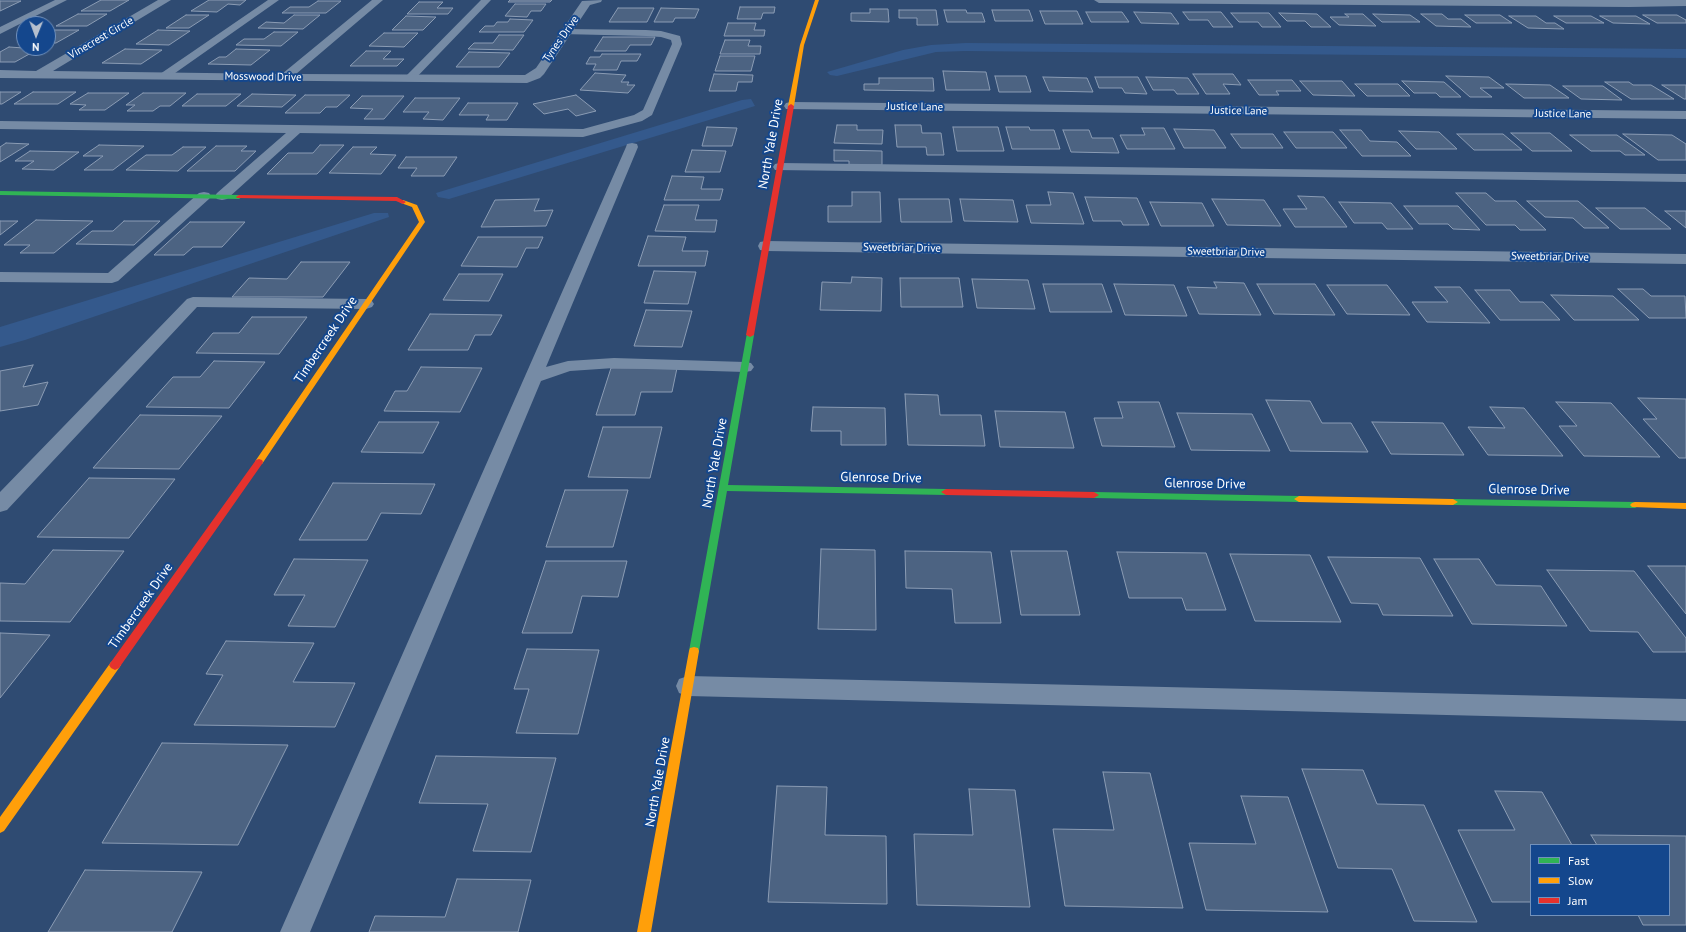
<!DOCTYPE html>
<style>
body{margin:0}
#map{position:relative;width:1686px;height:932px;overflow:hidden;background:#2f4b72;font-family:"PT Sans",sans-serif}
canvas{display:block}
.legend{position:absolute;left:1530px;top:844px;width:140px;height:72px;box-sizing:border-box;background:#14478d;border:1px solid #7291bb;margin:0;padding:5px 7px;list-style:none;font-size:12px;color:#fff}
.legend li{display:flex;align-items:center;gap:8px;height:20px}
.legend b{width:20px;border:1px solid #7291bb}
.north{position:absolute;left:16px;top:16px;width:40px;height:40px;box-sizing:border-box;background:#14478d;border:1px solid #7291bb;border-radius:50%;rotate:181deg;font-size:11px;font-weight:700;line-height:16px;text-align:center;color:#fff}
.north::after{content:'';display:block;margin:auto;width:14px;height:18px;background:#b6c0ce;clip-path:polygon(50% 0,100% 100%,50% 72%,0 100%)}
</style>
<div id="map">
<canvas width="1686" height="932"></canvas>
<ul class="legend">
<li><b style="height:5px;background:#30b455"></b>Fast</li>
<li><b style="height:5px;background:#ff9f0a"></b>Slow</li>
<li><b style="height:5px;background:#e5322d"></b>Jam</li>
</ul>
<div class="north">N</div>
</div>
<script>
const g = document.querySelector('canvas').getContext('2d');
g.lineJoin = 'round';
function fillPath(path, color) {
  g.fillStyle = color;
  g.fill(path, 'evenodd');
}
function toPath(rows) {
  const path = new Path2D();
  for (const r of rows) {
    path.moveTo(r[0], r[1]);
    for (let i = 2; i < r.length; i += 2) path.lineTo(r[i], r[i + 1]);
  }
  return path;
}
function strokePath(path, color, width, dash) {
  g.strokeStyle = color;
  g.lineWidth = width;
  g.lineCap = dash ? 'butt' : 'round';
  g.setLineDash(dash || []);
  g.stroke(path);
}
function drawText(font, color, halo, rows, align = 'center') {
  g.font = font + ' "PT Sans",sans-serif';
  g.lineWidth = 4;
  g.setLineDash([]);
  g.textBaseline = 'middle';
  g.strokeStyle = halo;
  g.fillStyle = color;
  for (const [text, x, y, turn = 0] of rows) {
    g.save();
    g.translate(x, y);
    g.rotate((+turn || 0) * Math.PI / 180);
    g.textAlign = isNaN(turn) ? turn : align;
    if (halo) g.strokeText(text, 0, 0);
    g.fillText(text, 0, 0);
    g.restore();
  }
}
const water = toPath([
 [966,43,1686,49,1686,58,965,51,936,52,837,76,830,75,827,72,903,50,931,45],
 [751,99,755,106,449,199,438,197,436,193,742,100],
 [374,213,388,213,389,217,25,340,0,347,0,327]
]);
const building = toPath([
 [101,0,129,0,110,11,81,11,101,0],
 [209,0,246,0,240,5,228,4,217,12,191,11,209,0],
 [510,0,552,0,550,2,508,2,510,0],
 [0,1,21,1,0,11,0,1],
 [318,1,341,1,326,13,282,13,290,7,309,7,318,1],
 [419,2,443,2,437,8,453,8,448,14,407,14,419,2],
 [515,4,546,4,541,11,531,11,527,17,505,16,515,4],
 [740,7,775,7,774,13,763,13,761,19,737,19,740,7],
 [618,8,654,8,647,22,609,22,618,8],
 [661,8,699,9,695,18,675,18,673,22,654,22,661,8],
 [870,9,888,9,889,22,851,21,851,13,870,13,870,9],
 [899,10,936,10,938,25,917,25,917,18,899,18,899,10],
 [944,10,966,10,967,13,982,13,985,22,947,22,944,10],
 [992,10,1029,10,1033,21,995,21,992,10],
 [1040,11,1077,11,1083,24,1045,24,1040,11],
 [1086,12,1122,12,1129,22,1091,22,1086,12],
 [1134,12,1171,13,1179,24,1141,23,1134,12],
 [1183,12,1221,12,1233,27,1213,27,1208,20,1189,20,1183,12],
 [1231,13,1269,13,1281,27,1262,27,1258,22,1239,22,1231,13],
 [1279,13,1317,14,1331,27,1311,27,1305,21,1287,21,1279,13],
 [78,14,107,14,87,26,56,26,78,14],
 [1345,14,1363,14,1376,26,1339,25,1330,17,1349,17,1345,14],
 [1373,14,1410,15,1420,22,1382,22,1373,14],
 [1421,14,1442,14,1448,19,1461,19,1471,27,1436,26,1421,14],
 [186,15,209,15,189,28,166,28,186,15],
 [294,15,320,15,303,29,258,28,266,22,284,23,294,15],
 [1465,15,1500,15,1512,23,1476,23,1465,15],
 [1643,15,1677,15,1686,20,1686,23,1657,23,1643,15],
 [406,16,436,17,423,30,392,30,406,16],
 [1509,16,1536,16,1546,23,1555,23,1564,29,1528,28,1509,16],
 [1554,16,1591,16,1604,23,1566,23,1554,16],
 [1600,16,1636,16,1650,24,1613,23,1600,16],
 [510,19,533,20,524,32,479,32,485,26,494,26,497,22,508,22,510,19],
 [728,23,756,23,754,30,765,30,764,36,724,36,728,23],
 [48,30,79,30,56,43,48,43,48,30],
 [158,30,190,31,169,45,136,44,158,30],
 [274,32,298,32,281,46,236,45,244,39,264,39,274,32],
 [384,33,418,33,404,47,369,46,384,33],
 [499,35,524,35,513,50,468,49,474,43,493,43,499,35],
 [603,37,655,37,651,45,630,45,626,51,594,51,603,37],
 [725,40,750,40,748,46,761,46,760,54,720,54,725,40],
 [9,47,24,48,40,48,15,62,0,62,0,52,9,47],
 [125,49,162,50,141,64,102,63,125,49],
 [236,49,270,50,251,65,208,64,219,57,226,57,236,49],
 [366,51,391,51,383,59,404,59,397,66,350,66,366,51],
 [469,52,510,53,499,67,456,67,469,52],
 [602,54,641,54,637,61,621,61,617,70,593,70,596,64,586,64,590,57,600,57,602,54],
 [720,56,755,56,751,71,715,71,720,56],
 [943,71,986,72,990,90,946,90,943,71],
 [595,73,626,75,621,82,629,82,627,85,635,85,628,93,580,90,595,73],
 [714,74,753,75,752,82,738,82,736,91,709,91,714,74],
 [1193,74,1233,74,1241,85,1223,84,1230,94,1206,94,1193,74],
 [995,76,1026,76,1031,92,999,92,995,76],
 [1446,76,1489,77,1504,88,1480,88,1492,97,1470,97,1446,76],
 [1043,77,1087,78,1093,92,1049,91,1043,77],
 [1095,77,1138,77,1147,94,1125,93,1122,88,1099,88,1095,77],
 [1146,77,1188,78,1199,94,1177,94,1174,90,1153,90,1146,77],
 [879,78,933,78,934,91,864,90,864,84,879,84,879,78],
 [1248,80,1292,80,1301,91,1276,91,1279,95,1259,95,1248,80],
 [1300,81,1342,81,1355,96,1313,95,1300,81],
 [1402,81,1444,82,1461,97,1440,97,1436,93,1414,93,1402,81],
 [1605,82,1629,82,1633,85,1651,85,1674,99,1631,99,1605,82],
 [1355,84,1398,84,1410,96,1367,96,1355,84],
 [1506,84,1550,85,1569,98,1524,98,1506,84],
 [1662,85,1686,85,1686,99,1684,99,1662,85],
 [1563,86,1603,86,1622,100,1581,99,1563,86],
 [0,92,21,92,2,104,0,104,0,92],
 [33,92,76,92,58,104,14,104,33,92],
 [88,93,129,93,105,110,79,110,86,105,70,104,88,93],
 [143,93,186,93,170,106,160,106,153,111,127,111,135,105,126,105,143,93],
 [197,94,241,94,226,106,182,106,197,94],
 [252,94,296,95,282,107,237,106,252,94],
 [305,95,350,95,337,107,326,107,320,113,285,113,305,95],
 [576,95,596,111,576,116,568,109,544,114,533,104,576,95],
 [362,96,404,96,384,119,364,119,373,109,350,108,362,96],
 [415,98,460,98,443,120,423,119,429,112,403,112,415,98],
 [468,103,518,103,507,120,486,120,489,115,459,115,468,103],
 [837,125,857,125,857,130,883,130,882,144,834,143,837,125],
 [895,125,921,125,922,133,941,133,944,155,927,155,926,147,897,147,895,125],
 [707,127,737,128,732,146,702,146,707,127],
 [953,127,998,127,1004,151,957,151,953,127],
 [1006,127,1029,127,1030,130,1054,130,1060,149,1012,149,1006,127],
 [1142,128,1164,128,1175,149,1127,149,1120,135,1145,135,1142,128],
 [1174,129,1214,130,1226,148,1184,148,1174,129],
 [1063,130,1089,130,1092,138,1113,138,1119,153,1071,152,1063,130],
 [1340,130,1361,130,1370,141,1397,142,1411,156,1362,156,1340,130],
 [1399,131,1439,132,1457,149,1416,149,1399,131],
 [1284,132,1333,132,1347,148,1296,148,1284,132],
 [1511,133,1550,133,1572,151,1532,151,1511,133],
 [1231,134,1273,134,1283,148,1241,148,1231,134],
 [1457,134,1503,134,1522,150,1474,150,1457,134],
 [1623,134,1672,135,1686,144,1686,160,1658,160,1623,134],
 [1570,135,1617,135,1645,155,1625,155,1620,151,1591,151,1570,135],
 [6,143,29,144,0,162,0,147,6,143],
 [99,145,144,146,113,170,84,170,103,156,83,156,99,145],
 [320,145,344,145,317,174,267,174,288,153,313,153,320,145],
 [216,146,247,146,241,151,256,151,235,171,187,171,216,146],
 [183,147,206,147,178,171,126,170,146,155,172,155,183,147],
 [353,147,377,147,370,154,396,155,381,174,329,173,353,147],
 [692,150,726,151,720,172,685,172,692,150],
 [834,150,882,151,882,165,849,165,849,161,834,161,834,150],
 [30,151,79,152,54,170,22,169,34,161,15,161,30,151],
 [406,157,457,157,444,176,411,176,417,168,398,168,406,157],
 [672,176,704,177,701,189,723,189,720,200,664,200,672,176],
 [852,192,880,192,881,222,828,222,828,206,852,206,852,192],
 [1048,192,1073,193,1084,224,1031,223,1026,205,1051,205,1048,192],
 [1456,193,1486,193,1495,201,1516,201,1546,230,1520,230,1515,225,1486,225,1456,193],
 [1298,196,1324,197,1347,227,1295,227,1283,209,1307,209,1298,196],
 [1085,197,1137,198,1149,225,1123,225,1121,221,1093,221,1085,197],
 [539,199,534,211,553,210,546,226,481,227,495,200,539,199],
 [899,199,949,199,952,222,901,222,899,199],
 [960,199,1013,200,1018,222,964,221,960,199],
 [1212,199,1264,200,1281,226,1227,225,1212,199],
 [1527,201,1578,201,1609,228,1584,228,1573,218,1545,217,1527,201],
 [1150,202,1202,203,1214,226,1161,226,1150,202],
 [1339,202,1391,203,1413,229,1387,229,1382,223,1354,223,1339,202],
 [664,205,699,205,695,220,717,220,715,232,655,231,664,205],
 [1404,206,1458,206,1480,230,1453,229,1448,224,1419,224,1404,206],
 [1596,208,1645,208,1671,229,1620,229,1596,208],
 [1665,211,1686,211,1686,228,1665,211],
 [36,220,93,221,54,253,20,253,30,245,4,245,36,220],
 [0,221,18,221,0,235,0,221],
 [124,221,160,221,134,245,76,244,92,231,113,231,124,221],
 [190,222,245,222,222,247,193,247,184,255,154,255,190,222],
 [648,236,686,237,682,251,708,251,705,266,638,266,648,236],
 [478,237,543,237,538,248,526,248,517,267,461,266,478,237],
 [301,262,350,262,323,297,232,297,249,278,287,279,301,262],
 [654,271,696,272,688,304,644,303,654,271],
 [459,274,503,274,489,301,443,300,459,274],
 [852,277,882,278,881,311,820,310,822,282,851,283,852,277],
 [900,278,959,278,963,307,901,307,900,278],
 [972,279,1028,280,1035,309,977,308,972,279],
 [1214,282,1244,283,1261,315,1199,314,1187,287,1217,288,1214,282],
 [1043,284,1102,284,1112,312,1050,312,1043,284],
 [1114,284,1174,285,1187,316,1125,315,1114,284],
 [1257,284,1315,284,1335,315,1274,314,1257,284],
 [1327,285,1387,285,1410,315,1347,314,1327,285],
 [1435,287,1460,287,1490,323,1427,322,1412,302,1448,302,1435,287],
 [1618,289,1643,289,1651,296,1685,296,1686,318,1649,318,1618,289],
 [1475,290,1510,290,1520,302,1543,302,1560,320,1500,320,1475,290],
 [1551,295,1613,296,1639,320,1574,320,1551,295],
 [646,310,692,311,682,347,634,346,646,310],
 [430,314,502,315,491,335,475,335,468,350,408,350,430,314],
 [252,317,307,317,279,354,196,353,213,333,239,333,252,317],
 [214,361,265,362,229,408,146,407,173,377,200,377,214,361],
 [33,365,23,387,48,382,38,405,0,411,0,371,33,365],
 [421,367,482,368,460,412,384,411,395,391,407,391,421,367],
 [611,368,677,368,672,392,641,392,635,415,596,415,611,368],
 [905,394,938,395,940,415,981,415,985,446,908,445,905,394],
 [1638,398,1686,399,1686,458,1679,458,1643,419,1657,419,1638,398],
 [1266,400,1310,401,1322,423,1351,423,1368,452,1290,451,1266,400],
 [1118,402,1159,402,1175,447,1102,446,1094,418,1123,418,1118,402],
 [1556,402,1611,403,1660,457,1584,456,1559,426,1577,426,1556,402],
 [813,407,885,408,886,445,841,445,841,431,811,431,813,407],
 [1490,407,1524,408,1563,456,1488,455,1468,427,1505,428,1490,407],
 [995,411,1065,412,1074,448,1000,447,995,411],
 [1177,413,1252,414,1270,451,1191,450,1177,413],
 [140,415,222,416,179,469,93,468,140,415],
 [379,422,439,422,423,453,361,452,379,422],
 [1372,422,1443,423,1464,455,1391,454,1372,422],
 [603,427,662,427,650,478,588,477,603,427],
 [89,478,175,479,129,538,37,537,89,478],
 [333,483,435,484,421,514,381,513,367,540,299,540,333,483],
 [565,490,628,490,613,547,546,547,565,490],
 [821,549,875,550,876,630,818,629,821,549],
 [53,550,124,551,70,622,0,621,0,583,25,584,53,550],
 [905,551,991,552,1001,623,955,623,952,589,906,588,905,551],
 [1011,551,1067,551,1080,615,1021,615,1011,551],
 [1117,552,1206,553,1226,610,1186,610,1182,598,1129,598,1117,552],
 [1230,554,1310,555,1341,622,1255,621,1230,554],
 [1328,557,1420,558,1453,616,1383,615,1378,604,1351,603,1328,557],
 [294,559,368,560,335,627,288,626,305,595,274,595,294,559],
 [1434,559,1479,559,1496,585,1541,586,1567,626,1472,624,1434,559],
 [546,561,627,561,618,597,582,596,572,633,522,633,546,561],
 [1648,566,1686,566,1686,614,1648,566],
 [1547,570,1634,571,1686,638,1686,652,1653,652,1638,632,1590,631,1547,570],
 [0,633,50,635,0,698,0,633],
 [226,641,314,643,293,682,355,683,335,727,194,725,223,675,206,674,226,641],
 [527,649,599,650,578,734,516,733,529,689,514,689,527,649],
 [162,743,288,745,238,845,102,843,162,743],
 [436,756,556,758,531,852,473,851,488,804,419,803,436,756],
 [1302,769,1363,770,1377,804,1424,805,1477,922,1414,921,1392,869,1338,868,1302,769],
 [1103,772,1150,773,1183,908,1065,906,1053,829,1114,830,1103,772],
 [777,786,827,787,825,835,886,836,887,904,768,902,777,786],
 [969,789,1015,790,1030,907,917,905,914,834,973,835,969,789],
 [1495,791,1542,792,1572,845,1531,845,1531,902,1492,902,1458,830,1515,830,1495,791],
 [1241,796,1288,797,1328,912,1206,910,1189,843,1256,844,1241,796],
 [1591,835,1686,836,1686,925,1643,925,1638,915,1669,915,1669,845,1597,845,1591,835],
 [85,870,202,872,172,932,48,932,85,870],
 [457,879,531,880,518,932,369,932,375,916,445,917,457,879]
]);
const lane = toPath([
 [55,0,67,0,0,34,0,27,55,0],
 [268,0,279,0,168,78,160,78,158,76,160,74,268,0],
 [481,0,491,0,413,81,405,81,403,79,405,77,481,0],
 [566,29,646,30,661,31,680,36,682,44,652,115,642,121,583,137,300,133,227,199,222,200,217,199,215,196,217,193,286,133,0,129,0,121,583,129,634,115,643,110,672,44,671,40,661,37,646,36,562,34,561,32,566,29],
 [632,143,637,144,638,147,546,367,568,361,614,358,745,362,751,363,754,367,751,371,745,372,614,368,570,371,541,381,310,932,280,932,626,147,627,144,632,143],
 [780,163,1686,174,1686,182,775,170,773,167,775,164,780,163],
 [204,192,209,193,211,196,209,199,118,281,112,283,0,282,0,272,108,273,199,193,204,192],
 [193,297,366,299,372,301,374,304,372,307,366,309,197,307,7,510,0,512,0,492,187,299,193,297],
 [688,676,1686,699,1686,721,688,696,679,693,676,686,679,679,688,676]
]);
const street = toPath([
 [158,0,171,0,53,71,282,74,372,0,383,0,296,74,525,75,536,68,582,1,602,0,601,2,590,5,544,74,540,78,527,83,0,78,0,70,36,71,158,0],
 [1094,0,1686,0,1686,6,1629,7,1099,3,1094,0],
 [791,102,1686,111,1686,119,786,109,784,106,786,103,791,102],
 [766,241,1686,254,1686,264,766,251,760,250,758,246,760,242,766,241]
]);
const fast = toPath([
 [0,191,239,195,242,197,239,199,0,195,0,191],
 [747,333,750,333,754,335,728,485,946,489,951,492,946,495,727,491,699,651,698,654,694,655,690,654,689,651,747,333],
 [1094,492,1299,496,1304,499,1299,502,1094,498,1089,495,1094,492],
 [1453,499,1635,502,1640,505,1635,508,1453,505,1448,502,1453,499]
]);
const slow = toPath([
 [815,0,819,0,804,45,794,106,791,108,788,106,800,45,815,0],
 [403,200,417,205,425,222,262,464,256,464,255,462,256,460,419,222,412,207,401,203,400,202,403,200],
 [1299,496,1453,499,1458,502,1453,505,1299,502,1294,499,1299,496],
 [1635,502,1686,503,1686,509,1632,507,1630,505,1632,503,1635,502],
 [694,647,698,648,699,651,651,932,637,932,689,651,690,648,694,647],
 [115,660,119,662,121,665,119,668,4,831,0,833,0,817,111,662,115,660]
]);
const jam = toPath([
 [791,104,794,106,754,335,750,337,746,335,788,106,791,104],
 [239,195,397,197,406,202,403,204,396,201,237,198,236,197,239,195],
 [259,459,262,460,263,462,262,464,119,668,115,670,111,668,109,665,111,662,256,460,259,459],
 [946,489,1094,492,1099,495,1094,498,946,495,941,492,946,489]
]);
const farStreetnames = [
 ["Vinecrest Circle",101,38,-30],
 ["Tynes Drive",561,39,-55],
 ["Mosswood Drive",263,77,1],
 ["Justice Lane",915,107,1],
 ["Justice Lane",1239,111,1],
 ["Justice Lane",1563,114,1],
 ["Sweetbriar Drive",902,248,1],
 ["Sweetbriar Drive",1226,252,1],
 ["Sweetbriar Drive",1550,257,1]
];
const streetNames = [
 ["North Yale Drive",771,144,-80],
 ["Timbercreek Drive",326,340,-56],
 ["North Yale Drive",715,463,-80],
 ["Glenrose Drive",881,478,1],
 ["Glenrose Drive",1205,484,1],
 ["Glenrose Drive",1529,490,1],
 ["Timbercreek Drive",141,606,-55],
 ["North Yale Drive",658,782,-80]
];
fillPath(water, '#34598c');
fillPath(building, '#4c6382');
strokePath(building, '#8b9cb4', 1);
fillPath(lane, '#768ba5');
fillPath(street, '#768ba5');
fillPath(fast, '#30b455');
fillPath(slow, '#ff9f0a');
fillPath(jam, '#e5322d');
drawText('11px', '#fff', '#14478d', farStreetnames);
drawText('13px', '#fff', '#14478d', streetNames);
</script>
